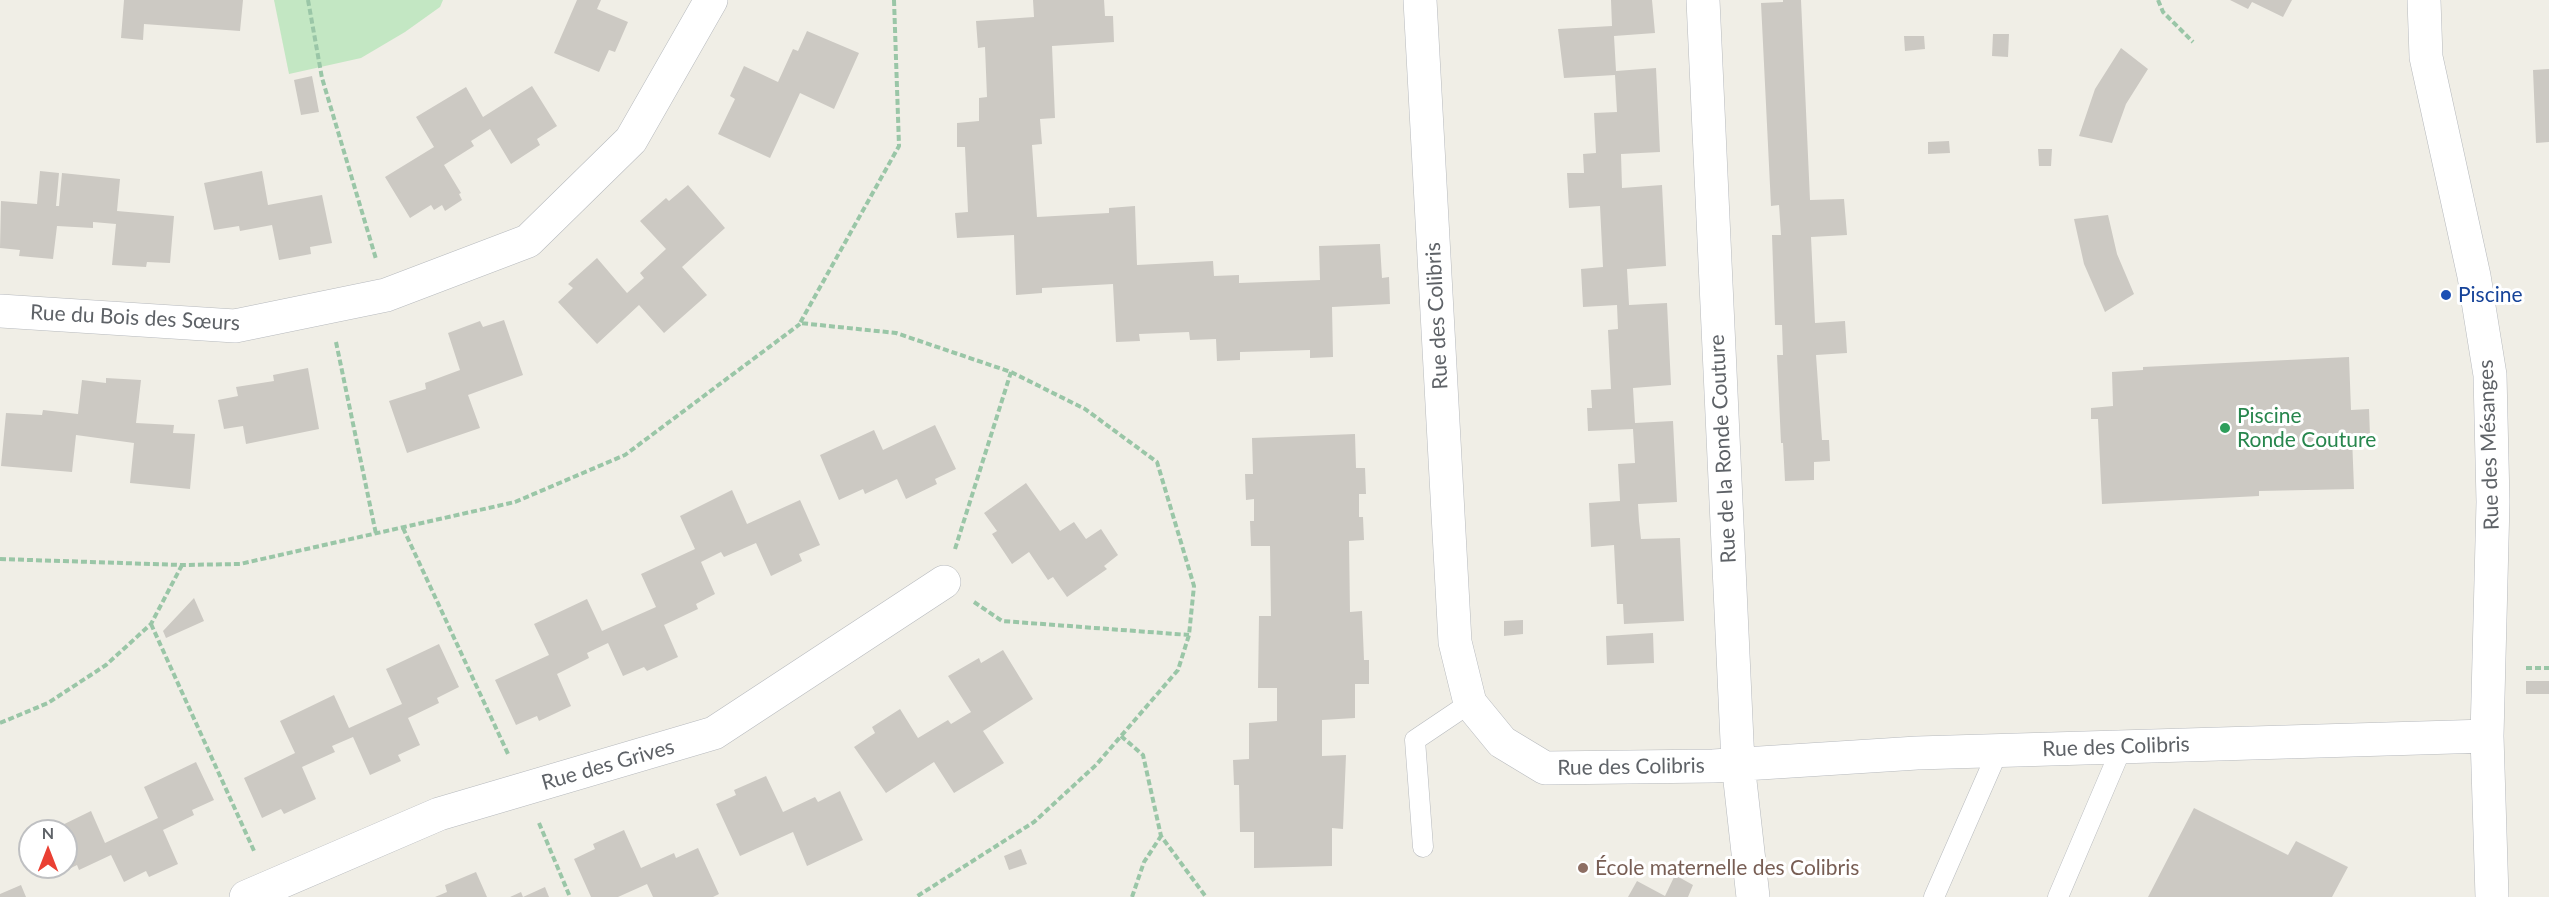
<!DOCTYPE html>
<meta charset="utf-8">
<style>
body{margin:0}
#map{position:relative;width:2549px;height:897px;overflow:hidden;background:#f0eee6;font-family:Lato,sans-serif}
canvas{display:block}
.north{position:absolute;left:18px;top:819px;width:60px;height:60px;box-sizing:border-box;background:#fff;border:2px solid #bfc0c2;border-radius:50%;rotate:0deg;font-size:16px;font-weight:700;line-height:24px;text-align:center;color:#5e6267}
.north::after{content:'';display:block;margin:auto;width:21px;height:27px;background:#ea4033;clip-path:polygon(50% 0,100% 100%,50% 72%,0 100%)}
</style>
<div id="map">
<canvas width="2549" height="897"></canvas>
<div class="north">N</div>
</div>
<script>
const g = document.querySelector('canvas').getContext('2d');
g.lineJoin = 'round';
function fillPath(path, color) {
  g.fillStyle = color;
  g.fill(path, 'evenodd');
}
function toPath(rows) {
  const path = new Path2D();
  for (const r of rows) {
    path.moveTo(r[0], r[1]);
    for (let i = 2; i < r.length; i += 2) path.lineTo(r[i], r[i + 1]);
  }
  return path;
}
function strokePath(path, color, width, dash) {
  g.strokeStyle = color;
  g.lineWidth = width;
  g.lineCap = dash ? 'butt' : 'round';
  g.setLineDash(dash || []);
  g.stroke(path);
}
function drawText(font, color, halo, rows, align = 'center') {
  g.font = font + ' Lato,sans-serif';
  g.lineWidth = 6;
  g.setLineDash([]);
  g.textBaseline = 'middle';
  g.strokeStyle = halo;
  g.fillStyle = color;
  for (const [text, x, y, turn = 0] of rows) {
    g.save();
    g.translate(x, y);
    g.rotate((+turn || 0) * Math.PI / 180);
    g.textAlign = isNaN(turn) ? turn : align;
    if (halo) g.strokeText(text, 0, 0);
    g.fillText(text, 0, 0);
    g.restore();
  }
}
const green = toPath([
 [274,0,443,0,440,7,405,32,361,58,289,74]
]);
const building = toPath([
 [124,0,243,0,240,31,144,24,143,40,121,38],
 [577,0,601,0,597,9,628,22,615,52,609,50,599,72,554,53],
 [1033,0,1104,0,1105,16,1113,16,1114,42,1052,46,1055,118,1040,119,1042,144,1032,145,1037,217,1109,213,1109,208,1135,206,1137,265,1213,261,1214,276,1239,275,1239,283,1320,280,1319,246,1380,244,1382,278,1389,277,1390,304,1332,307,1333,357,1310,358,1310,350,1240,352,1240,360,1217,361,1216,339,1190,340,1189,332,1139,334,1140,341,1116,342,1113,284,1042,288,1042,293,1016,295,1014,235,957,238,955,213,968,212,965,147,957,147,957,123,979,121,979,98,987,97,985,47,978,48,976,21,1034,17],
 [1611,0,1652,0,1655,33,1614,36,1616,71,1656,68,1660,152,1621,154,1622,188,1662,185,1666,266,1627,269,1629,305,1667,303,1671,385,1633,388,1635,423,1673,421,1677,502,1638,504,1639,521,1641,539,1680,538,1684,621,1624,624,1623,604,1617,604,1614,545,1591,547,1589,503,1620,501,1618,464,1635,463,1633,429,1588,431,1587,408,1592,408,1591,390,1611,389,1608,330,1618,329,1617,305,1583,307,1581,269,1603,267,1600,206,1569,208,1567,173,1584,173,1583,154,1596,153,1594,113,1617,112,1615,75,1564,78,1558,29,1612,26],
 [1783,0,1801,0,1810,200,1844,199,1847,235,1811,237,1815,323,1845,321,1847,353,1816,355,1822,440,1829,440,1830,461,1814,462,1814,480,1785,481,1783,443,1781,443,1777,355,1783,355,1782,325,1775,325,1772,235,1781,235,1779,205,1771,206,1761,3,1783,2],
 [2230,0,2292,0,2283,17,2252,2,2248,9],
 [807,31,859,53,834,109,800,93,770,158,718,134,735,99,730,96,744,66,778,82,793,49,798,51],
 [1993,34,2009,34,2008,57,1992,56],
 [1904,36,1924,36,1925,49,1905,51],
 [2121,48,2148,69,2126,104,2112,143,2079,136,2095,89],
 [2549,69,2549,142,2536,143,2533,70],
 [312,76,319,112,301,115,294,80],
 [532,86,557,126,537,139,540,145,511,164,490,129,471,141,474,146,444,165,461,193,459,194,462,200,445,211,442,205,434,210,431,205,410,218,385,177,434,147,416,117,466,87,483,117],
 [1949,141,1950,153,1928,154,1928,142],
 [2038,149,2052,149,2051,166,2039,166],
 [40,171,59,173,56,206,59,206,62,173,120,179,117,211,174,216,170,263,147,262,146,267,112,265,116,224,93,222,93,228,57,226,53,259,19,256,20,250,0,248,1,201,37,204],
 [262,171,268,205,322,195,332,243,310,247,311,254,279,260,272,225,240,231,239,226,214,230,204,183],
 [688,185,725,228,682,267,707,295,664,333,639,305,597,344,558,302,573,288,568,284,597,258,627,293,644,278,640,273,666,249,640,221,666,198,669,201],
 [2108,215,2117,254,2134,294,2105,312,2084,264,2074,219],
 [504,320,523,375,468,395,480,428,407,453,389,401,426,389,425,383,460,370,448,333,480,321,483,327],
 [2349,357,2351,410,2369,409,2370,436,2352,437,2354,489,2259,491,2259,496,2102,504,2098,419,2091,419,2091,408,2113,406,2112,372,2143,370,2143,367],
 [308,368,319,429,246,444,243,426,224,429,218,400,238,396,236,387,274,381,273,375],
 [106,378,141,380,136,423,174,425,173,433,195,434,190,489,130,483,134,443,76,435,72,472,1,466,6,413,42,415,43,410,78,414,82,380,106,383],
 [935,425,956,469,935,479,937,484,906,499,897,479,865,494,863,489,839,500,820,455,874,430,883,450],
 [1355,434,1356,468,1365,468,1366,494,1359,494,1359,517,1363,517,1364,540,1349,541,1350,612,1362,611,1364,660,1369,660,1369,684,1355,684,1355,718,1322,720,1322,756,1346,755,1343,829,1332,828,1332,866,1254,868,1254,832,1240,832,1239,785,1234,785,1233,760,1249,759,1249,723,1277,721,1277,688,1258,688,1259,616,1271,616,1270,546,1251,546,1250,521,1254,521,1254,499,1246,500,1245,474,1253,474,1252,438],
 [1026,483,1060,531,1074,522,1086,539,1101,529,1118,555,1104,566,1107,569,1067,597,1053,577,1048,580,1029,552,1012,564,992,534,997,531,984,513],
 [732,490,747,524,800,500,820,545,799,554,802,561,771,576,756,543,724,557,721,552,701,562,715,594,696,604,698,609,664,625,678,657,647,671,644,667,623,676,608,643,587,653,589,658,557,674,571,706,539,721,537,716,516,725,495,680,549,655,534,624,587,599,602,631,656,607,641,574,695,549,680,516],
 [194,598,204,621,166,638,163,631],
 [1523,620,1523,634,1504,636,1504,621],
 [1653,633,1654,663,1607,665,1606,636],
 [439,644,459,687,437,698,439,703,408,718,420,745,398,755,401,761,370,775,353,737,332,746,335,752,302,767,316,799,284,814,281,809,262,818,244,778,295,753,280,721,334,695,349,728,402,704,386,669],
 [1003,650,1033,699,983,731,1004,763,954,793,934,762,886,793,854,747,875,733,872,727,900,709,918,738,948,720,951,724,971,712,948,676,979,658,981,663],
 [2526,681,2549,681,2549,694,2526,694],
 [196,762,214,800,192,810,194,815,163,830,178,864,149,877,146,871,124,882,111,855,79,870,77,865,57,875,54,867,66,867,66,831,50,831,91,811,105,843,158,818,144,787],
 [766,776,783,812,815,797,818,802,840,791,863,840,807,866,793,832,740,856,716,804,736,795,734,790],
 [2194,808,2288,855,2296,841,2348,867,2332,897,2148,897],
 [624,830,641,868,674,853,676,858,698,848,719,894,713,897,653,897,647,884,618,897,591,897,574,859,595,849,593,844],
 [1021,849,1027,864,1009,870,1004,856],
 [476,872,487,897,435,897,447,892,445,885],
 [1675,875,1693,885,1688,897,1628,897,1637,881,1665,896],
 [21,885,26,897,0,897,0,894],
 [545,887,549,897,510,897,521,892,523,897]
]);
const path = toPath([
 [308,0,322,78,376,259],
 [894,0,899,146,800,323,896,333,1011,372,1085,409,1157,462,1194,586,1189,635,1178,670,1096,765,1034,822,916,897],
 [2158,0,2163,12,2193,42],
 [336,342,376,534],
 [403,528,509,756],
 [955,549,1011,372],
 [0,559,182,565,240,564,515,502,625,455,800,324],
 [974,602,1002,621,1189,635],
 [151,624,255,853],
 [2526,668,2549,668],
 [0,723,48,703,106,665,151,624,182,565],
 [1121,736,1143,755,1161,836,1206,897],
 [539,823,570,897],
 [1132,897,1144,862,1161,836]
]);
const lane = toPath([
 [1423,847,1415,740,1470,703],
 [1934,897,1998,751],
 [2058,897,2122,747]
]);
const street = toPath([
 [1420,0,1455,642,1470,703,1502,742,1545,768,1713,766,1917,753,2487,736],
 [1703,0,1738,763,1753,897],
 [2424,0,2426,57,2474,276,2490,375,2493,502,2487,736,2492,897],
 [0,311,235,326,386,295,528,241,631,140,711,0],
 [246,897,439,814,714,733,944,582]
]);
const markers = [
 [2446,295,6,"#1a4fb4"],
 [2225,428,6,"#2e9e5b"],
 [1583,868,6,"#8d6e63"]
];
const transitNames = [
 ["Piscine",2458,295]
];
const streetNames = [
 ["Rue des Colibris",1437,316,-93],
 ["Rue du Bois des Sœurs",135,318,3],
 ["Rue des Mésanges",2489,445,-92],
 ["Rue de la Ronde Couture",1723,449,-93],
 ["Rue des Colibris",2116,747,-2],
 ["Rue des Grives",608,765,-16],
 ["Rue des Colibris",1631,767,-1]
];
const leisureNames = [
 ["Piscine",2237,416],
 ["Ronde Couture",2237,440]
];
const educationNames = [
 ["École maternelle des Colibris",1595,868]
];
fillPath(green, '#c3e7c3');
fillPath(building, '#ccc9c3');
strokePath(lane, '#b6b9bd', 21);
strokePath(street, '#b6b9bd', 34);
strokePath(path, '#9ac6a7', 4, [6, 3]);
strokePath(lane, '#fff', 20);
strokePath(street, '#fff', 33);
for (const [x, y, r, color] of markers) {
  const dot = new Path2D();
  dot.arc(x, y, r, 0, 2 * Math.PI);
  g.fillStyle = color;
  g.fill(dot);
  strokePath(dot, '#fff', 2);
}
drawText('21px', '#164399', '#fff', transitNames, 'left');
drawText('21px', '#5e6267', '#fff', streetNames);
drawText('21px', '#27864d', '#fff', leisureNames, 'left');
drawText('21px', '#785e54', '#fff', educationNames, 'left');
</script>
